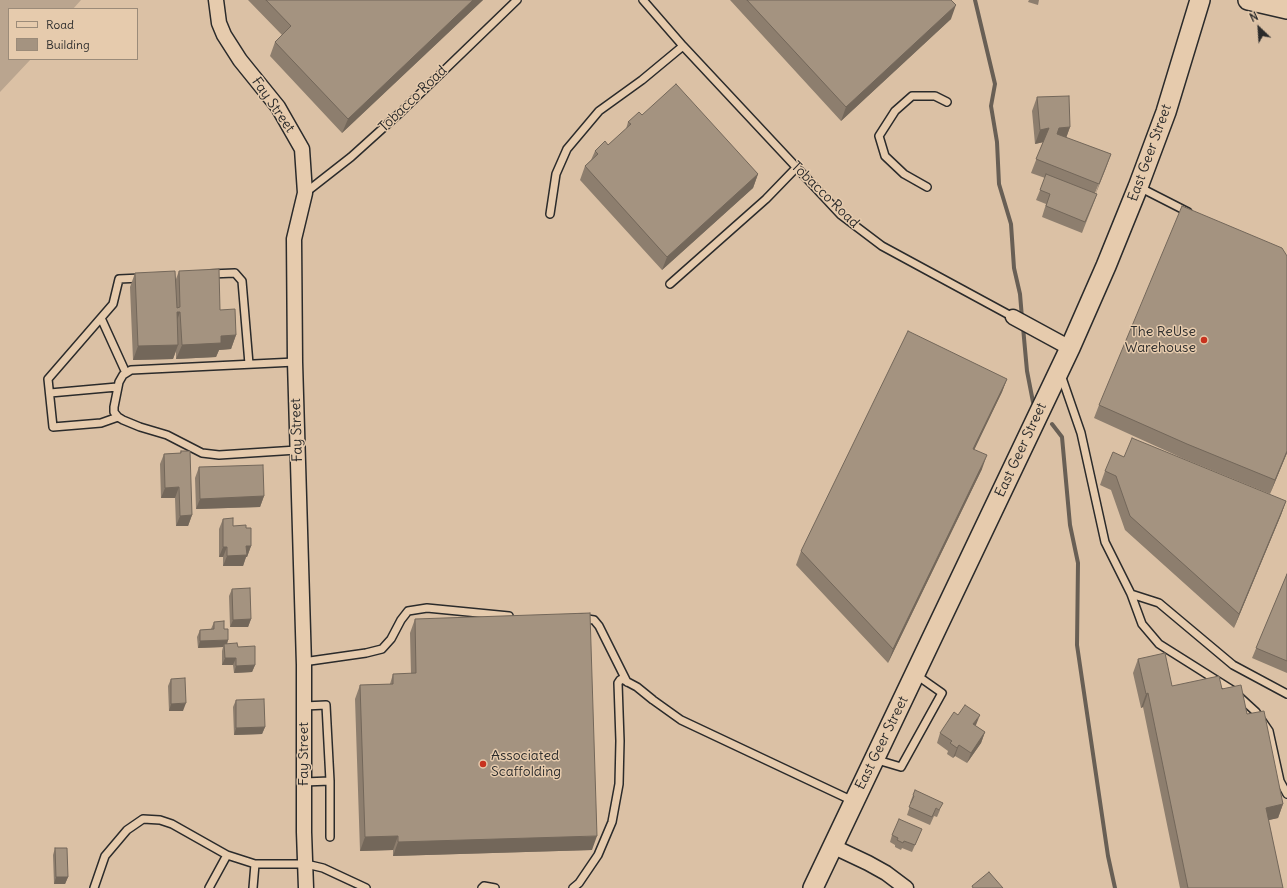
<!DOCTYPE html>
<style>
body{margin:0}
#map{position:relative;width:1287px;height:888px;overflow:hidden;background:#dbc1a5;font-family:Delius,sans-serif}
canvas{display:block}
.legend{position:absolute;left:8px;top:8px;width:130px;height:52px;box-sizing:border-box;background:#e6cbad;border:1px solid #9b8b79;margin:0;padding:5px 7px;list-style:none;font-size:12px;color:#2b2b2b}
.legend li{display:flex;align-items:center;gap:8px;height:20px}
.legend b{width:20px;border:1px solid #9b8b79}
.north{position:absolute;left:1239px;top:8px;width:40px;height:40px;-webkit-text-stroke:3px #e6cbad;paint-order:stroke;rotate:335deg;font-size:11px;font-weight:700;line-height:16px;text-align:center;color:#2b2b2b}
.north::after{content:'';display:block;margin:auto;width:14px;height:18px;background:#2b2b2b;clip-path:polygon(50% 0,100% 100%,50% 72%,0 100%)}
</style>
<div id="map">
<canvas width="1287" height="888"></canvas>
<ul class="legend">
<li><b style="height:5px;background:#e6cbad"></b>Road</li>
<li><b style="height:11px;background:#a49380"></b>Building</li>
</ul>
<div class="north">N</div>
</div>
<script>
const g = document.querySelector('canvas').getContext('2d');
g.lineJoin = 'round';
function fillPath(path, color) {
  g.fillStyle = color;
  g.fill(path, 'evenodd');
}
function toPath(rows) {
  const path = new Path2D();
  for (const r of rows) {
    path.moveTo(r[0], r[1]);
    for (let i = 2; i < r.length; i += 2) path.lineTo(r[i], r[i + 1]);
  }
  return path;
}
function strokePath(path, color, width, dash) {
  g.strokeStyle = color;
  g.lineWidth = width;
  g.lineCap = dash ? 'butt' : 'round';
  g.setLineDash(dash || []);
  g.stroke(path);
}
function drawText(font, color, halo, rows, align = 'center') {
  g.font = font + ' Delius,sans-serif';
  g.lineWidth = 3;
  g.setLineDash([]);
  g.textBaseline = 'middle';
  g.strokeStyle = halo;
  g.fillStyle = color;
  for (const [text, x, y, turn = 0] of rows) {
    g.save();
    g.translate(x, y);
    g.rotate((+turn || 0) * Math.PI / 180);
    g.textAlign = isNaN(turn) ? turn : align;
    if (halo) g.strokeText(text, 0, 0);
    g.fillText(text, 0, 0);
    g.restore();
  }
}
const green = toPath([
 [0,0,81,0,73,9,9,9,9,59,31,59,0,92]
]);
const stream = toPath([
 [975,0,995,84,991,106,997,142,999,184,1011,224,1014,268,1020,294,1022,318],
 [1023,327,1027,371,1033,402],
 [1052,424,1062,437,1070,525,1078,563,1077,645,1108,856,1115,888]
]);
const lane = toPath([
 [643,0,683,46,841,215,882,246,1013,317],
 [927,187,904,174,885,156,879,136,895,111,912,96,935,96,947,102],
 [1139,187,1188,212],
 [305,193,351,157,402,111,517,0],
 [550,214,556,174,567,149,599,111,642,80,683,46],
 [210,274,235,273,242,281,249,364],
 [670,284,766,199,796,168],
 [101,318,126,373],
 [295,362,131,370,123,375,119,382,114,407,114,412,118,417,123,420,140,427,167,435,202,453,219,455,297,450],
 [1061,375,1081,433,1105,542,1131,594,1142,624,1159,644,1232,690,1256,712,1269,731,1280,781,1287,794],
 [50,393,117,387],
 [118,417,101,423,53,427,48,379,113,304,119,279,141,278],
 [1131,594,1159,603,1233,665,1287,694],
 [581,618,594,620,599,626,627,682],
 [303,662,366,653,382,649,391,639,401,620,408,611,427,608,509,616],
 [304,706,326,705,330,781,304,782],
 [874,759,901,767,942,693,915,674],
 [330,781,330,837],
 [94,888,105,856,127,830,143,819,160,820,172,824,227,855,255,864,306,864,323,868,366,888],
 [209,888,227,855],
 [253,888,255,864],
 [482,888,484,886,495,888],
 [573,888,579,883,598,855,612,822,619,784,620,741,618,683,620,680,622,679,637,687,653,700,681,720,853,801]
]);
const street = toPath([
 [216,0,219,23,224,35,240,60,278,107,302,149,305,193,294,239,295,362,304,665,304,832,306,888],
 [1013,317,1070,348],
 [832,846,868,863,886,873,906,888]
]);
const secondary = toPath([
 [1248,0,1287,9],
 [813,888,1070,348,1106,266,1138,187,1166,112,1200,0]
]);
const wall = toPath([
 [248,0,483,0,342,133,270,56,275,42,282,35],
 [730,0,951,0,951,19,841,121],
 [1029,0,1039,0,1038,5,1028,2],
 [1037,97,1070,127,1066,138,1111,154,1095,193,1097,194,1093,205,1082,233,1042,217,1046,204,1036,200,1045,178,1031,173,1043,142,1035,144,1032,111],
 [642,115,758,174,753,188,662,270,580,180,585,166,591,160,595,151,608,145,626,129,628,122],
 [1287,256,1287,453,1270,494,1182,458,1094,418,1099,405],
 [179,271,220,310,236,335,231,349,219,350,216,357,176,359,176,351,173,359,133,360,130,287,135,273,176,279],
 [1007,379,1002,392,974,449,982,469,888,663,796,565,801,551],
 [181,451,192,515,188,526,176,526,175,498,161,498,160,464,164,454,180,453],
 [1124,457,1286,501,1281,515,1234,628,1125,530,1111,490,1100,485,1105,471],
 [199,467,264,496,260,507,196,509,195,478],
 [223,519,233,526,246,528,251,546,247,557,246,557,243,566,223,566,223,557,219,557,219,529],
 [1287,574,1287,673,1252,658],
 [232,589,251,619,248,627,230,627,229,596],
 [415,619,592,850,393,856,393,850,360,851,355,699,360,685,390,684,393,674,411,674,410,633],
 [214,622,224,629,228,640,227,644,238,647,255,665,252,672,234,673,233,665,222,665,222,651,223,647,198,648,197,637,200,630,211,629],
 [1138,659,1172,686,1222,689,1247,714,1283,804,1278,818,1268,820,1283,888,1180,888,1143,707,1141,708,1133,673],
 [171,679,183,711,169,711,168,686],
 [236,700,265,727,262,734,234,735,233,707],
 [976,726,985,732,981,743,967,763,955,756,953,758,947,754,948,751,937,743,940,733],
 [913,795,940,810,937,817,934,816,930,825,907,815,911,803,910,803],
 [892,835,919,836,912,852,902,848,901,850,895,847,895,845,890,842],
 [55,848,68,877,65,884,54,884,53,855]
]);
const shadedWall = toPath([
 [473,0,483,0,342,133,348,119],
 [956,5,951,19,841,121,846,107],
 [1070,127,1065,141,1054,142,1059,128],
 [1049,128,1044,142,1035,144,1040,130],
 [1111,154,1106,168,1094,198,1099,184],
 [758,174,753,188,662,270,667,257],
 [177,312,180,312,175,326],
 [236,335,231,349,219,350,216,357,176,359,182,345,221,336],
 [178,345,173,359,133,360,138,346],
 [1007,379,1002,392,968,463,973,449],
 [1287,451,1287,453,1270,494,1275,480],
 [987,455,982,469,888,663,893,649],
 [179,487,175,498,161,498,165,488],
 [264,496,260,507,196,509,200,499],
 [1286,501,1281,515,1234,628,1239,614],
 [192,515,188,526,176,526,180,516],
 [246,546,251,546,247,557,246,557,243,566,223,566,227,556],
 [223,547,227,547,223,557,219,557],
 [251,619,248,627,230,627,233,620],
 [228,640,226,647,224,644,223,647,198,648,200,641],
 [225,658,236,658,233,665,222,665],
 [255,665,252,672,234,673,236,666],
 [1148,693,1143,707,1141,708,1146,694],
 [186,703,183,711,169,711,171,704],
 [980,715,976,725,969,735,973,724],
 [265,727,262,734,234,735,236,728],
 [985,732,981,743,967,763,971,753],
 [959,745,955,756,953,758,957,748],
 [1283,804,1278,818,1261,822,1266,808],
 [398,836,393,850,360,851,365,837],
 [597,836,592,850,393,856,398,842],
 [56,877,68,877,65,884,54,884]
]);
const building = toPath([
 [266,0,473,0,348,119,275,42,291,26,266,0],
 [747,0,951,0,956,5,846,107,747,0],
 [676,84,758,174,667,257,585,166,598,154,595,151,605,141,608,145,631,124,628,122,639,112,642,115,676,84],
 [1069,96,1070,127,1059,128,1057,134,1111,154,1099,184,1036,159,1049,128,1040,130,1037,97,1069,96],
 [1046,174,1097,194,1085,222,1046,206,1050,194,1040,190,1046,174],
 [1182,206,1282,248,1287,256,1287,451,1275,480,1187,444,1099,405,1182,206],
 [219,269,220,310,235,309,236,335,221,336,221,343,182,345,180,312,177,312,178,345,138,346,135,273,175,271,177,308,180,307,179,271,219,269],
 [908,331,1007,379,973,449,987,455,893,649,801,551,908,331],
 [1132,438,1286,501,1239,614,1130,516,1116,476,1105,471,1113,452,1124,457,1132,438],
 [181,451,190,451,192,515,180,516,179,487,165,488,164,454,181,453,181,451],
 [263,465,264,496,200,499,199,467,263,465],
 [233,518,233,526,246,525,246,528,251,528,251,546,246,546,247,555,227,556,227,547,223,547,223,519,233,518],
 [1287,574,1287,661,1256,648,1287,574],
 [250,588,251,619,233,620,232,589,250,588],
 [590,613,597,836,398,842,398,836,365,837,360,685,393,684,393,674,416,673,415,619,590,613],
 [224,621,224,629,228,629,228,640,200,641,200,630,214,629,214,622,224,621],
 [237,643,238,647,255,646,255,665,236,666,236,658,225,658,224,644,237,643],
 [1165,653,1172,686,1219,676,1222,689,1241,685,1247,714,1264,711,1283,804,1266,808,1283,888,1188,888,1148,693,1146,694,1138,659,1165,653],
 [185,678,186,703,171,704,171,679,185,678],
 [264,699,265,727,236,728,236,700,264,699],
 [965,705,980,715,973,724,985,732,971,753,959,745,957,748,950,743,952,741,940,733,954,712,958,715,965,705],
 [915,790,943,803,939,810,936,808,932,817,909,807,914,796,913,795,915,790],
 [899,819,922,829,915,845,904,841,903,843,897,840,898,838,892,835,899,819],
 [55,848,67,848,68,877,56,877,55,848],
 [989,872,1003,888,973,888,972,886,989,872]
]);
const markers = [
 [1204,340,4,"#c8321e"],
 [483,764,4,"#c8321e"]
];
const streetNames = [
 ["Tobacco Road",413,99,-44],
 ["Fay Street",273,105,55],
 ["East Geer Street",1150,153,-70],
 ["Tobacco Road",825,195,44],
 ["Fay Street",297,430,-92],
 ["East Geer Street",1021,450,-65],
 ["East Geer Street",882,743,-64],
 ["Fay Street",304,754,-90]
];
const poiNames = [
 ["The ReUse",1196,332],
 ["Warehouse",1196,348],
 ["Associated",491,756,"left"],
 ["Scaffolding",491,772,"left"]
];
fillPath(green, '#baa58f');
strokePath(stream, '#685f55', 4);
strokePath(lane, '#2b2b2b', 10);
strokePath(street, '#2b2b2b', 17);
strokePath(secondary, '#2b2b2b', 22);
strokePath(lane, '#e6cbad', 7);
strokePath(street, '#e6cbad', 14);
strokePath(secondary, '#e6cbad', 19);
fillPath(wall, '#8d7e6e');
fillPath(shadedWall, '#73675a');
fillPath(building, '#a49380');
strokePath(building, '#73675a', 1);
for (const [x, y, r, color] of markers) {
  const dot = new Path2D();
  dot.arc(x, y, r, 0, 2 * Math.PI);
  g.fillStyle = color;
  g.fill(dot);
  strokePath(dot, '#e6cbad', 1.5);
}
drawText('14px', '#2b2b2b', '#e6cbad', streetNames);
drawText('14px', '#2b2b2b', '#e6cbad', poiNames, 'right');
</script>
